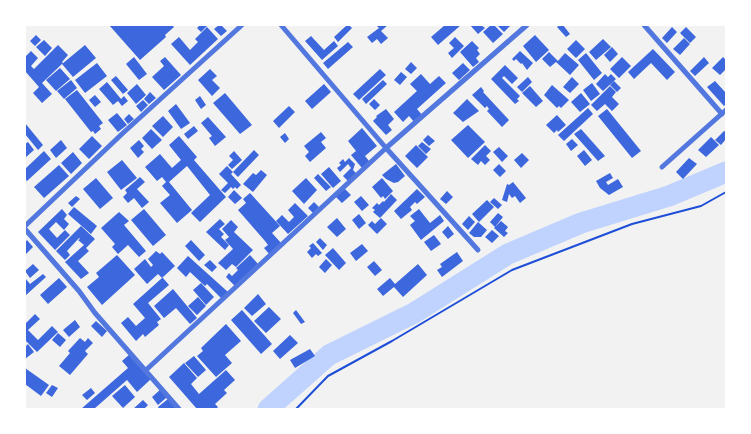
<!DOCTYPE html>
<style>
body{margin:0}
#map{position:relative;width:751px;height:434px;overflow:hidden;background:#f2f2f2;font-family:"Asap Condensed",sans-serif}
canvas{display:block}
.frame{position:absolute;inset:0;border:26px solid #fff;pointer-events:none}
</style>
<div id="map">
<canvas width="751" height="434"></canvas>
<div class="frame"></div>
</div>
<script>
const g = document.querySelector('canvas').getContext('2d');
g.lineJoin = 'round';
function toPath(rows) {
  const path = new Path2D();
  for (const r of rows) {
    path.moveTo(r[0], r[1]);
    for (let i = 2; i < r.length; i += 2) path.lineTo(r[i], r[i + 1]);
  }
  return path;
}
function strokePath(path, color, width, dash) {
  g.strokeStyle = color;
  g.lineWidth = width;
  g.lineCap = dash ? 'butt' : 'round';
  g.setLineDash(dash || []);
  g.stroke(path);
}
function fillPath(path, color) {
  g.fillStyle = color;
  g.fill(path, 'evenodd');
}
const river = toPath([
 [268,409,329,355,414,313,508,254,581,223,669,196,726,172]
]);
const building = toPath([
 [109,25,172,25,174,27,165,35,166,37,140,60],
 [200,25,208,25,201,32,197,28],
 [219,25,221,25,227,31,221,36,214,29],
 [347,25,349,25,352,28,338,42,334,37],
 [376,25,388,25,381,31,388,38,381,44,377,39,372,43,367,37,379,28],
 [445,25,461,25,438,45,431,37],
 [470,25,481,25,485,28,478,34],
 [491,25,494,25,503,34,493,43,483,32],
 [497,25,511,25,504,32],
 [560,25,563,25,570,34,566,37,557,27],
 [207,27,218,39,190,65,171,44,179,37,190,50,198,42,195,39],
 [672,27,677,32,667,43,662,38],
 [686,27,696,37,690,43,680,33],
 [36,35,41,40,35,46,30,41],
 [535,35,549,50,536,62,523,46],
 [311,36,324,50,334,41,338,46,322,60,305,41],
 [455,37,464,46,452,58,448,53,454,48,449,43],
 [684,38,690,44,680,55,673,49],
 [603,39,611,47,596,60,589,52],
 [44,40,52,48,45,56,36,47],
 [576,40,585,49,576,58,567,49],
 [472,41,479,48,477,50,480,54,476,58,479,62,473,67,460,52],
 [348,42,353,47,328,69,323,63],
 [58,45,68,55,62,62,63,63,42,83,52,94,42,103,33,93,39,87,25,71,25,57,31,51,38,58,31,66,34,69],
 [85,45,96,58,73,77,62,64],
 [612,47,618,54,610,62,604,55],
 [653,49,675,72,667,80,651,63,634,79,628,72],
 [520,51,533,63,527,70,522,63,521,64,516,59,514,61,512,59],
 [549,52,558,61,565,53,579,65,570,75,556,62,550,67,542,59],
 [586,53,602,73,594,80,578,60],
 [134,57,147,74,139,80,126,64],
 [165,57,181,75,164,90,152,77,164,66,160,61],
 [622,57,631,66,619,78,610,69],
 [704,57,709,63,695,76,690,71],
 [723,57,726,60,726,69,720,75,712,68],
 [411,62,417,68,411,74,405,69],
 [97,63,107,76,85,93,75,80],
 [463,63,470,70,459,80,452,73],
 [505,65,518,78,512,84,504,76,502,78,520,96,517,99,519,101,515,104,491,79],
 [60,68,70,79,56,91,46,80],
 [210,69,217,76,212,80,220,88,212,96,198,80],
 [380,69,386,75,359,100,353,94],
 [401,72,407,77,400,85,394,80],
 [421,74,430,84,439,76,446,83,417,109,423,116,415,123,409,116,403,122,394,112,417,91,410,84],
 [605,74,608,77,611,74,616,79,603,91,596,84],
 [116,76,128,90,123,94,111,80],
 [528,77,532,82,522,92,517,87],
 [572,77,579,84,570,93,563,87],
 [71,80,77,88,64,99,57,91],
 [383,80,387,84,366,104,362,99],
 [614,81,621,88,617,92,610,85],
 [715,81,726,93,726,104,724,106,707,87],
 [107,82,121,99,124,96,128,101,122,106,118,101,113,105,99,89],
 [592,83,600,94,591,101,583,90],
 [137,84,146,95,136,104,127,93],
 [324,84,331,92,312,109,305,101],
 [552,85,569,100,561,108,559,106,557,108,544,95],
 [530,86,543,101,536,107,522,93],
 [610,86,616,92,612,97,619,104,612,111,605,104,597,111,591,105],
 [481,87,484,91,483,92,509,120,502,127,487,111,489,109,487,106,485,108,472,95],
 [77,90,103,123,99,126,101,129,95,134,93,131,91,132,65,99],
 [150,92,156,98,149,104,144,99],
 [225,93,252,125,240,134,213,103],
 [581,93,590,104,580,112,571,102],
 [95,95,101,102,95,107,89,100],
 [200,96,206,105,201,109,195,100],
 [374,99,380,105,375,110,369,104],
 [467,99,479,111,463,122,453,113],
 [143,100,148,105,141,112,136,106],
 [176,104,190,123,181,129,168,111],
 [289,106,295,112,279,128,273,121],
 [588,108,593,114,564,141,558,135],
 [386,109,394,119,388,125,392,130,386,135,373,121,377,117,376,116],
 [607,109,641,151,632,158,598,116],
 [117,113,127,125,118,132,108,120],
 [129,114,134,119,128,124,124,119],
 [557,115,566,125,558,132,557,130,554,133,546,125],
 [163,116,173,127,163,137,152,126],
 [208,117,226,137,215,146,209,138,212,136,201,123],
 [25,123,43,145,38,150,25,134],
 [468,125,485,142,468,158,451,140],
 [194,126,198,131,188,139,184,134],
 [362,128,377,146,365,156,369,161,362,168,351,155,356,151,348,141],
 [151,129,162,140,152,149,142,138],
 [581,129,605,156,598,161,574,134],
 [724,131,726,132,726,139,721,145,715,140],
 [321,132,326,138,321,142,326,148,310,162,305,156,309,152,304,146],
 [285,133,289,139,285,143,280,137],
 [428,135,435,141,429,146,423,140],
 [92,136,102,146,89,159,79,149],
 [179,136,197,157,194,160,226,197,200,222,191,213,210,195,187,166,169,182,192,210,177,223,160,203,170,195,162,186,166,182,162,177,157,181,145,167,160,154,172,168,181,160,169,145],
 [711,137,719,145,706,157,698,150],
 [572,139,578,145,571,151,566,144],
 [61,140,67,148,56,158,50,150],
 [139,140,144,146,141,149,144,152,138,158,130,148],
 [28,142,34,150,25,158,25,144],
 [422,142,431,149,426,154,418,146],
 [416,145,428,157,417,168,405,156],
 [485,145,491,151,486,156,490,160,485,165,481,161,478,165,471,159],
 [499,147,508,156,502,162,493,152],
 [254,150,259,155,238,177,233,172],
 [584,150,592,160,585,166,577,156],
 [44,151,51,159,27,181,25,179,25,169],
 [234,151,242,160,232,169,228,165,233,160,229,156],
 [73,152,82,163,71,174,61,163],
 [522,153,529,160,521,168,514,160],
 [349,158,355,164,353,170,356,173,348,181,343,176,351,168,348,164,340,172,337,168,341,165,339,163,343,159,345,162],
 [689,158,697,164,683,179,676,172],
 [122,160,137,178,121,190,107,172],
 [396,164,405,176,398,182,394,183,386,179,382,175],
 [499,164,506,171,500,177,493,170],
 [59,165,69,176,44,198,34,187],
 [227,166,233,172,231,174,241,185,237,189,235,187,233,189,231,187,225,193,221,190,228,183,219,174],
 [329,167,341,181,333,188,321,174],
 [261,170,267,175,253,192,243,184,253,173,256,175],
 [610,173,613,178,606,182,608,185,618,179,623,187,609,195,600,188,596,181],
 [318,174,331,187,326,191,314,178],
 [140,177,145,182,137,189,149,202,142,208,134,198,128,203,123,197,127,193,125,190],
 [96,178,113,198,100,209,83,189],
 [306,178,317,190,304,204,292,191],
 [382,178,393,191,385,199,383,196,381,198,372,187],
 [513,182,526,198,520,203,515,196,512,198,509,194,507,202,502,200,507,184,509,185],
 [344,188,351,195,342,203,335,196],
 [417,189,425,197,417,204,415,202,410,207,412,210,401,219,394,211],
 [234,190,242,198,235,204,228,197],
 [447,191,453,197,446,204,440,199],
 [250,193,280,226,272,233,282,244,270,255,264,248,268,245,265,241,238,210,246,203,243,199],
 [391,194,397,200,380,218,373,212,375,210,372,208,377,203,379,205,383,201,384,202],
 [76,196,80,199,72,207,68,203],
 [361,196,369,205,362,211,354,202],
 [494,198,502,205,498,209,490,202],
 [487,200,494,207,479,222,472,214],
 [314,202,319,207,313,213,308,208],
 [295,203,308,216,288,234,276,221,282,215,289,222,294,217,288,210],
 [74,207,97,226,91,234,68,214],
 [62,209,67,215,64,219,69,224,64,230,56,222,49,229,57,238,65,230,70,235,55,250,38,232],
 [144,209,166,235,153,246,131,220],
 [419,209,430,223,440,215,444,221,421,240,410,225,415,221,410,216],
 [119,212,129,221,124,225,146,251,139,257,128,245,118,254,112,247,115,244,101,228],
 [498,213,503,217,495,227,490,222],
 [359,214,366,223,359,229,352,220],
 [469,216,475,222,468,230,462,224],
 [337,218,346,229,337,237,327,227],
 [381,218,387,224,377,234,368,225,372,221,375,224],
 [220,219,225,224,219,229,224,234,221,237,229,245,225,250,206,232],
 [231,220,238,227,234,232,253,250,236,267,232,264,226,270,218,263,233,249,225,240,229,237,222,229],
 [501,221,508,227,505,231,508,233,504,237,494,228],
 [478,222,487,230,481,237,474,237,469,233],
 [81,226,95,239,86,248,89,251,78,261,89,273,81,279,65,262,84,245,78,240,80,239,79,238,67,251,70,255,65,260,56,251],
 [448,226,454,234,448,239,442,232],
 [492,230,499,236,492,243,485,237],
 [434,235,441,244,431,251,424,242],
 [320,238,327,245,323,250,316,242],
 [27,240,33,247,25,255,25,243],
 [191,240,205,255,199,261,185,246],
 [313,243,322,253,318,256,316,254,312,258,307,252,311,248,309,246],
 [362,244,368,251,356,261,350,253],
 [333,248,346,263,339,270,325,255],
 [156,251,160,254,162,252,175,266,162,278,163,278,169,285,148,303,161,319,157,322,159,325,145,337,143,334,136,341,121,323,128,317,136,326,145,318,133,304,162,278,158,274,147,284,134,269,145,259,151,267,153,265,148,259],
 [457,252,463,261,442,277,437,270,442,267,440,264],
 [117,255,135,275,102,305,87,287,99,277,96,273],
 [250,255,258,264,235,286,226,277,229,273,232,276,238,270,236,268],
 [188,256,228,292,222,299,207,284,205,286,190,272,186,277,177,268],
 [326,259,332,265,325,273,319,267],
 [210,260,217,267,212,272,204,265],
 [374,261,382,270,375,276,367,267],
 [33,264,39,270,30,278,25,271],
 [418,264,427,275,403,297,394,287,383,296,377,289,390,278,395,284],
 [43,274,46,277,25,296,25,278,30,284],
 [59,278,67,287,48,304,40,295],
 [201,283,214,297,206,305,193,290],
 [173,289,197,318,190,324,176,308,164,318,154,306],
 [258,294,266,304,252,316,244,308],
 [198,297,206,306,197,315,188,306],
 [269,307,281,319,266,333,254,321],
 [242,310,272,344,261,354,231,320],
 [296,310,305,322,301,324,293,313],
 [35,314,40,319,28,330,38,340,52,326,58,332,37,352,25,340,25,324],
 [75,320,80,327,69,337,63,330],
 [96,321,107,331,102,337,91,326],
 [226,324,241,341,225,355,232,363,216,377,197,356,203,351,201,348],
 [58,333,66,340,60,347,52,340],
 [290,335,298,343,280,359,273,351],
 [80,338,85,342,88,338,93,343,85,351,88,354,70,375,59,366,70,353,68,351],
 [28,344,34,352,25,359,25,347],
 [310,349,315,356,295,368,290,360],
 [130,354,151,379,137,392,127,380,94,409,81,409,128,368,122,361],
 [194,356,206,370,198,377,185,363],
 [184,363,197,378,191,384,199,394,226,370,235,380,224,390,227,393,215,404,218,407,216,409,197,409,169,377],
 [25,368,49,385,41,396,25,384],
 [52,385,58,388,52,397,46,393],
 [125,385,135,397,123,408,112,396],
 [91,388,95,393,87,400,82,395],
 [161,389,167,397,158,405,152,397],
 [168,399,176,409,159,409,158,407],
 [143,400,148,405,144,409,133,409]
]);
const path = toPath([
 [296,409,328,376,392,341,512,270,632,224,701,206,726,192]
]);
const minor = toPath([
 [281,25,386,148,478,250],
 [644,25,722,114],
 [662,167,726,110],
 [25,226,123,133,242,25],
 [25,229,79,291,95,313,179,409],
 [146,370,386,148,527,25]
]);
strokePath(river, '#bfd3fe', 21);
fillPath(building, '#3d67dc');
strokePath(path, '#1d4ed8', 2);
strokePath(minor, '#5277de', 5);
</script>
